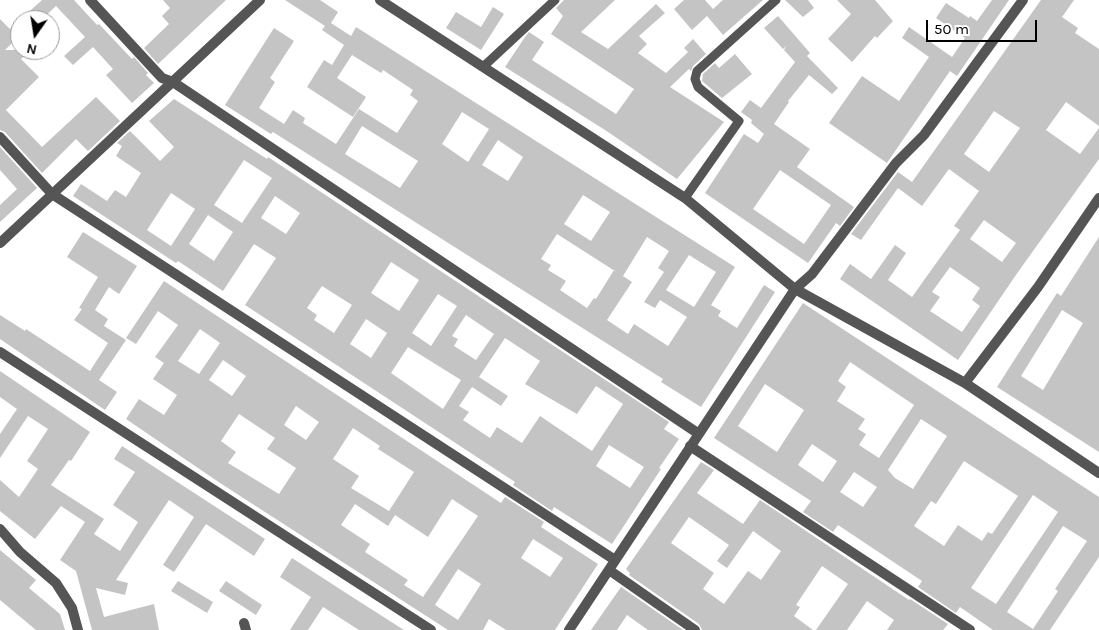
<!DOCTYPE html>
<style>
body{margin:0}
#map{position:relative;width:1099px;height:630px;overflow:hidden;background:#fff;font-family:Karla,sans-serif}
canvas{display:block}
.north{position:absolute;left:10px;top:10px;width:50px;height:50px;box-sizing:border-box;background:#fff;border:1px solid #999;border-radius:50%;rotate:193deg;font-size:14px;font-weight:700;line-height:20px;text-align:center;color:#000}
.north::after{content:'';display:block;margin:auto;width:18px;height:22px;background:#000;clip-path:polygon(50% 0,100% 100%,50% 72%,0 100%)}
.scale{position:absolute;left:926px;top:20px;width:111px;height:22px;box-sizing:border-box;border:2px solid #000;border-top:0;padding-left:6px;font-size:15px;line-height:18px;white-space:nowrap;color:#000;-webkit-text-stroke:4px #fff;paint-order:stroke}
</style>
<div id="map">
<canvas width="1099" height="630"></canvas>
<div class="north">N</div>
<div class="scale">50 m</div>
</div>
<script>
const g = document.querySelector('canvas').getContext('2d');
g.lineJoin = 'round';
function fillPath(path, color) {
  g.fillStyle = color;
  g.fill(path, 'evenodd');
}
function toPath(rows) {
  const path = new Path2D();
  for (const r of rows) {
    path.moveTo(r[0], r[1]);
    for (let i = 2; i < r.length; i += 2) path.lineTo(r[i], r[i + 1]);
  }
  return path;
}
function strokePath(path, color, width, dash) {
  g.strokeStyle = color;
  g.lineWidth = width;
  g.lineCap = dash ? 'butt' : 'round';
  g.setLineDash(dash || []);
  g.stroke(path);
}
const building = toPath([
 [42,0,74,0,97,25,99,24,132,59,134,57,148,73,146,75,154,83,132,103,106,75,113,69,93,47,73,65,64,56,85,37,56,6,41,20,20,20,20,35,5,50,30,50,21,59,39,77,6,110,42,147,96,97,120,121,88,151,76,139,42,173,5,132,0,130,0,19,10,29],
 [163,0,226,0,158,64,144,48,169,24,162,16,170,8],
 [285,0,320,0,338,12,331,23,351,36,356,27,735,267,711,305,721,311,718,316,737,328,764,285,775,292,701,407,661,382,663,379,273,132,271,134,225,105,274,28,294,41,270,78,275,82,259,108,284,124,293,110,305,118,303,123,336,144,359,109,397,133,418,101,410,95,413,90,383,70,381,73,352,55,337,78,366,97,353,117,307,87,324,60,332,65,344,45,322,30,325,26],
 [462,112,489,129,468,162,442,144],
 [362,126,418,161,400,188,345,154],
 [498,140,523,157,508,181,482,165],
 [583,195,610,212,591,241,564,224],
 [557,234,618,273,614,270,596,299,594,298,587,308,560,290,566,281,548,270,551,265,541,259],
 [647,237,669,251,658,268,664,272,644,302,655,308,660,300,687,317,668,346,634,324,628,334,607,320,632,282,623,276],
 [689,255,716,272,694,307,666,290],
 [564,0,615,0,581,32,608,49,656,4,665,13,639,36,647,44,638,53,666,73,688,52,684,48,693,39,706,54,693,66,691,71,689,69,670,87,724,122,677,179,605,130,505,67,525,37,529,32,544,42,532,60,616,114,634,89,551,34,563,16,556,8],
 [684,0,705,0,713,9,723,0,763,0,723,35,707,16,692,30,674,9],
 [785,0,808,0,814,8,803,17],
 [837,0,875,0,893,21,877,38,875,36,852,62,828,39,851,14],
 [992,0,1009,0,957,76,950,71,887,163,829,123,862,76,899,101,929,57,902,38,909,27,952,57,965,38,936,18,946,3,969,18,970,16,977,21],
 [1041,0,1074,0,1062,17,1078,28,1075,33,1099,49,1099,126,1066,102,1046,130,1080,154,1099,128,1099,159,1018,272,958,360,840,279,850,264,871,279,895,245,906,253,888,280,912,297,932,269,960,230,954,226,979,191,949,169,922,206,898,188,861,240,851,234,898,172,912,182],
 [994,111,1020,128,989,172,964,154],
 [984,220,1016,243,1002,262,970,239],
 [950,267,980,288,972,300,980,306,962,332,930,311,940,297,932,292],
 [493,7,504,14,481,50,446,28,456,12,481,27],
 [778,16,810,53,807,56,838,88,832,94,809,75,788,101,789,102,774,124,810,149,797,167,854,207,840,226,836,223,808,263,705,193,744,134,758,143,764,134,751,123,752,120,741,112,750,100,761,108,795,62,784,50,786,46,783,49,764,28],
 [780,170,831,205,804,244,753,209],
 [735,54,752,74,722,98,702,81,703,74,715,63,719,68],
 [174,99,267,159,268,157,669,422,664,429,679,439,659,468,661,469,612,544,554,507,552,511,513,485,515,482,245,305,276,258,254,244,223,291,178,261,176,263,73,196,81,184,107,201,115,190,126,197,141,173,116,156,122,146,117,143,130,131,160,161,174,147,149,121],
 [244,160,272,178,242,223,214,205],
 [171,193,195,209,171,246,147,230],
 [275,196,300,213,286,234,261,218],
 [208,215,233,232,214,261,189,244],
 [391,262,419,280,399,311,371,293],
 [322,286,352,305,334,333,314,320,317,315,307,308],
 [438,294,457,306,431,346,412,333],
 [466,315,494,334,476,360,454,346,458,339,452,336],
 [366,319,387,333,371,358,350,344],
 [505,338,540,361,525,384,577,414,596,386,623,404,592,451,540,416,522,443,497,427,490,438,463,420,469,412,459,406,472,387,501,406,508,396,479,377],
 [408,347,461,380,443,409,391,373],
 [609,445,644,467,630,488,596,466],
 [0,147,37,188,0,222,0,205,17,189,0,170],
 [83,232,137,266,119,294,109,287,95,310,108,319,104,326,126,340,99,380,117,392,105,410,0,339,0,315,25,331,26,329,90,371,108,343,74,320,82,309,79,308,98,277,67,257],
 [1099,237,1099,452,997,387,1057,293,1061,296],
 [1062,310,1083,323,1043,390,1021,376],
 [164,281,501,503,505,497,544,522,541,527,598,564,555,630,506,630,489,619,483,630,448,630,220,483,126,419,139,399,164,415,177,395,153,379,164,363,155,357,178,325,158,311,136,344,126,338],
 [200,329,220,343,199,374,178,361],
 [223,360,246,376,232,396,209,380],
 [296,406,319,422,306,440,284,425],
 [239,414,275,438,267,449,296,468,279,494,228,463,236,452,221,441],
 [353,428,380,446,378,449,414,472,389,511,351,488,359,476,333,459],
 [452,499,478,516,423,597,404,585,408,580,365,552,370,544,341,525,355,504,388,526,395,515,428,537],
 [533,539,563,558,550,577,521,558],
 [458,569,481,584,458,620,435,605],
 [803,303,1099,497,1099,557,1050,630,993,630,960,607,956,613,918,587,922,581,838,525,833,532,803,512,811,501,714,438],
 [850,362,914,405,879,458,859,445,866,434,858,429,865,419,837,401,846,387,838,381],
 [765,384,804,410,777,452,738,426],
 [921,419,947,436,913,489,895,478,888,470],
 [812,444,837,461,823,482,798,465],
 [964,461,1018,496,992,534,988,532,982,541,958,525,944,546,914,526,931,501,936,504],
 [854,472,877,487,863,507,840,492],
 [1033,495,1058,512,996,604,971,588],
 [1063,526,1087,541,1055,589,1058,591,1033,629,1007,612],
 [0,371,90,432,71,461,69,460,51,485,104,519,94,534,120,551,138,522,113,505,135,472,114,459,122,446,265,539,254,556,206,524,174,572,163,565,194,517,169,500,116,580,128,583,125,595,96,588,104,617,154,604,159,630,92,630,76,571,60,560,85,522,61,506,35,539,0,511,0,480,19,497,38,469,27,461,48,429,28,416,0,458,0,434,17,409,0,397],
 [701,462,714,470,697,493,743,524,760,500,909,600,910,599,948,624,943,630,887,630,894,620,867,601,847,630,816,630,848,584,822,566,796,605,800,607,794,616,813,630,702,630,699,624,629,575,630,573,626,569],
 [689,517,729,545,717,561,727,568,753,531,781,551,761,580,748,571,724,604,703,589,714,573,671,543],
 [0,550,36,580,29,588,60,614,65,630,36,630,0,600],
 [292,558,346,593,404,630,359,630,323,607,308,630,290,630,311,597,280,577],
 [178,581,213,602,207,613,171,591],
 [226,581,262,605,256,615,219,591],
 [621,587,683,630,648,630,627,615,617,630,591,630]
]);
const lane = toPath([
 [484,66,555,0],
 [685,198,739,121,698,87,695,79,697,71,776,0]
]);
const street = toPath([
 [90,0,162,78,173,82,699,434],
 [380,0,685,198,795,289,965,383,1099,473],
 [0,137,52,194,615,560],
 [0,243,260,0],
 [0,352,431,630],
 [965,383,1038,287,1099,198],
 [690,446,970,630],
 [0,529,20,552,56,583,72,608,78,630],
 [609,570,695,630],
 [244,623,246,630],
 [569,630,795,289,812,274,896,163,924,135,1023,0]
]);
fillPath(building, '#c4c4c4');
strokePath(lane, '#555', 9);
strokePath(street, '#555', 10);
</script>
